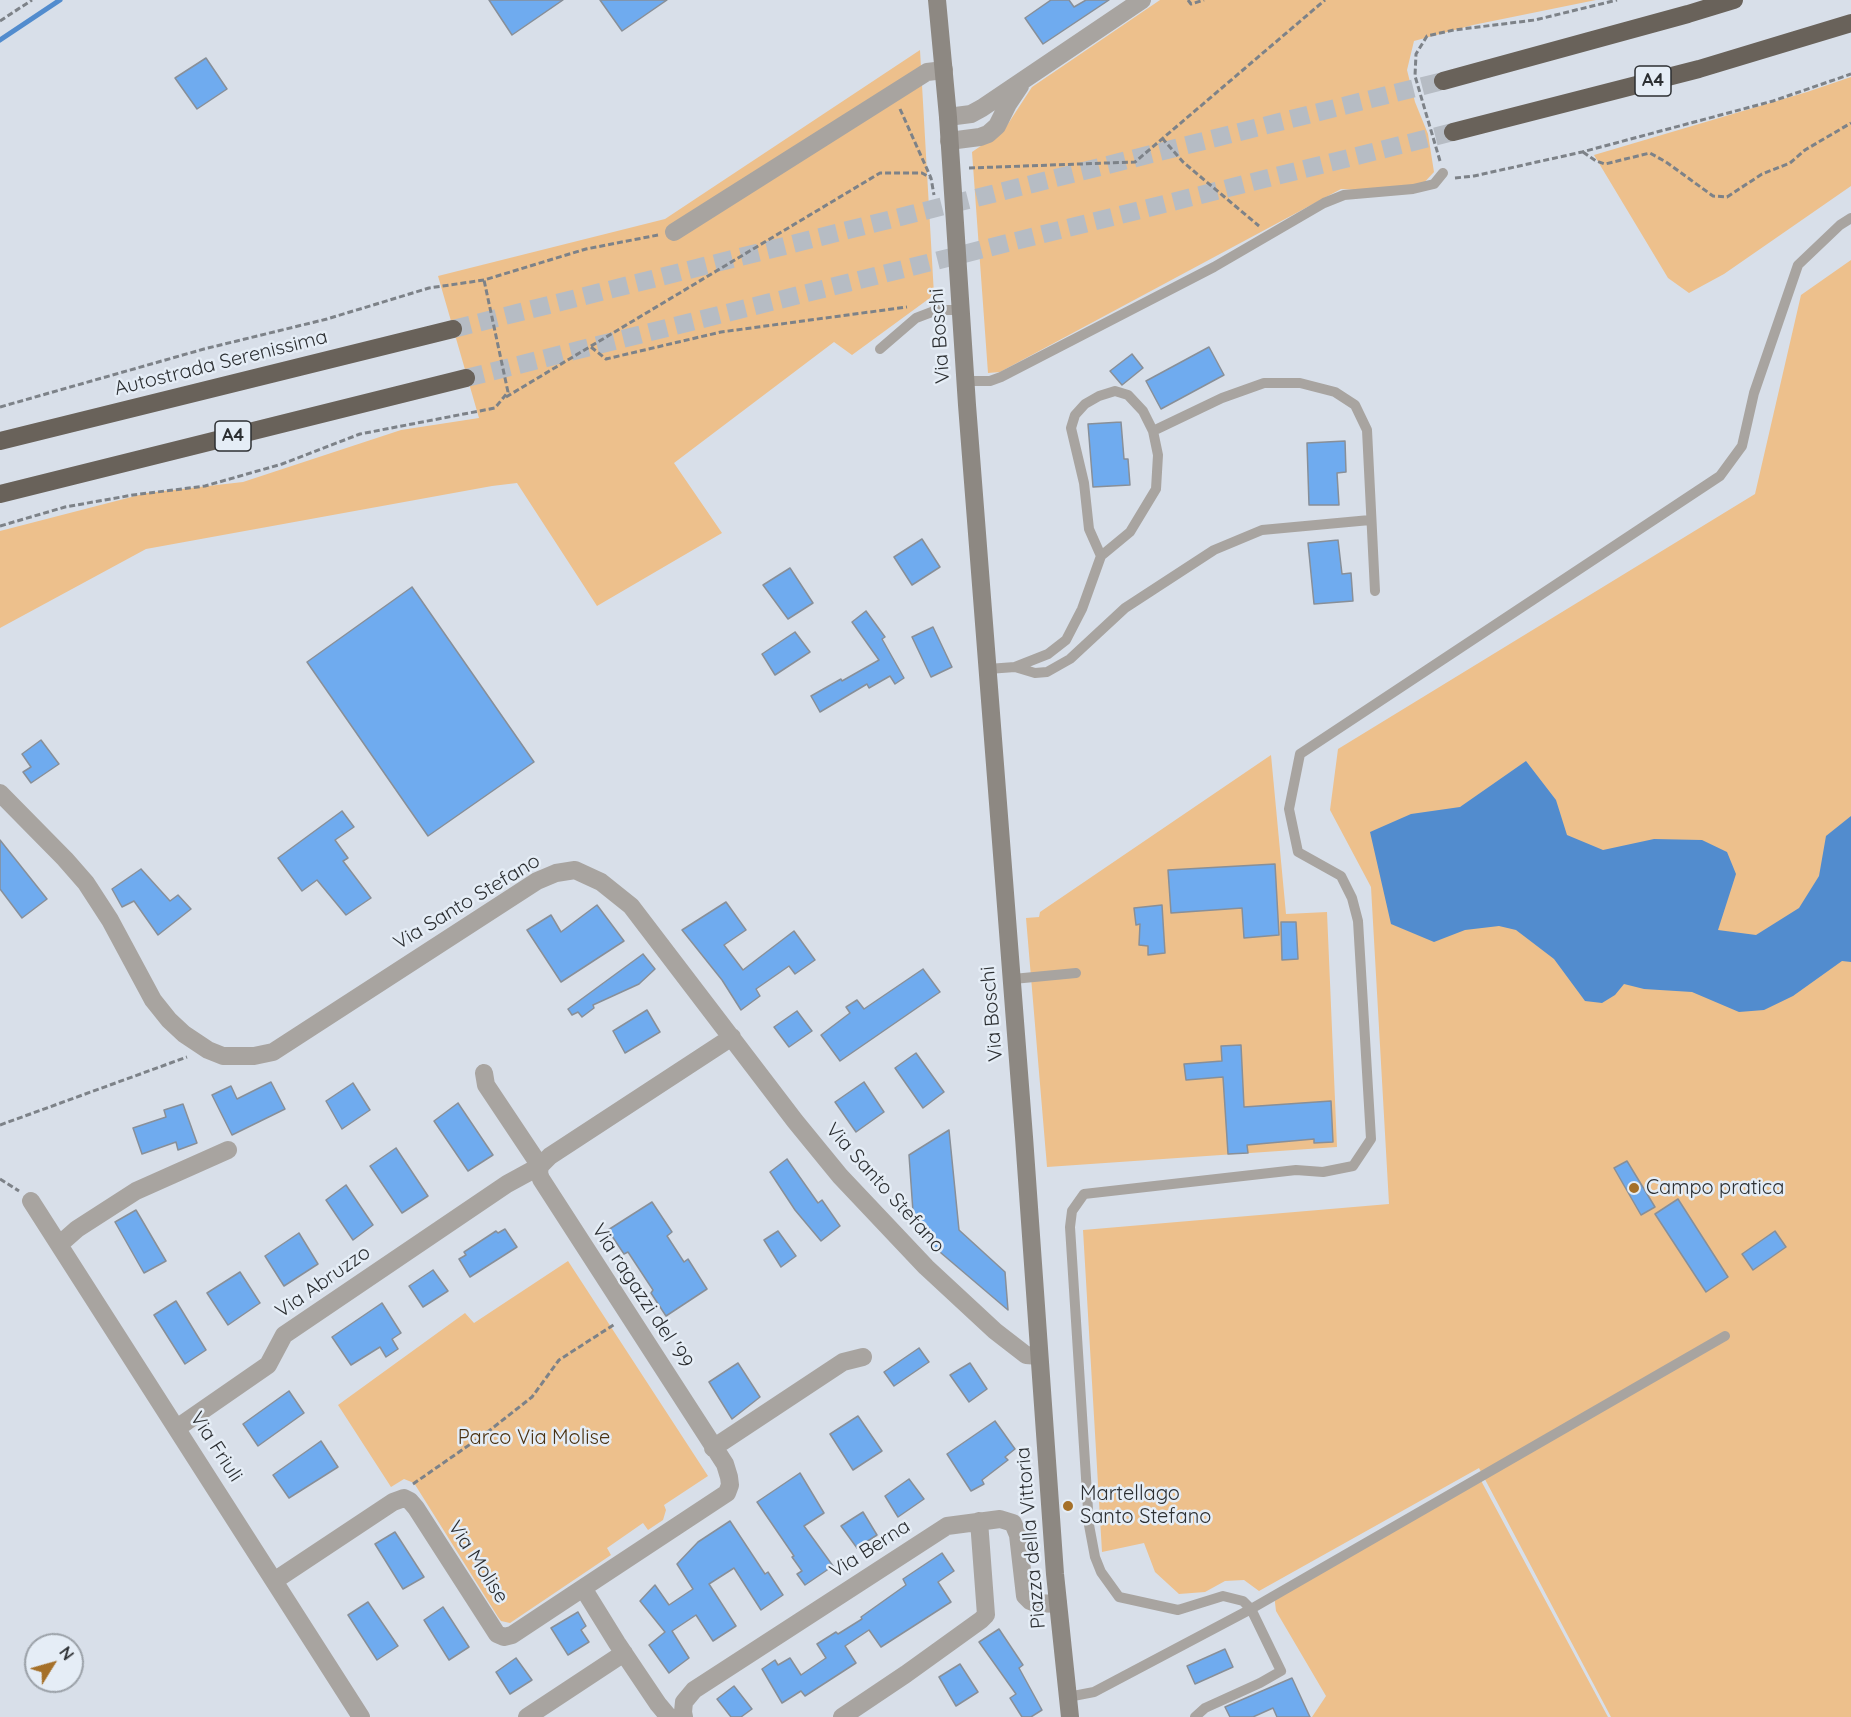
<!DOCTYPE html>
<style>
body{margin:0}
#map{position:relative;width:1851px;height:1717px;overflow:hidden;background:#d8dfe9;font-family:Quicksand,sans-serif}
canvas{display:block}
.north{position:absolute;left:24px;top:1633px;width:60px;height:60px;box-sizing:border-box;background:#e5edf6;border:2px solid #9ba1a8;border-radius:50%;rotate:53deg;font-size:16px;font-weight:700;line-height:24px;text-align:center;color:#2c2f32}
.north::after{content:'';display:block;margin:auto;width:21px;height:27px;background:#a57029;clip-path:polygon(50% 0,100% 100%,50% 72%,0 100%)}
</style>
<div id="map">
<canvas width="1851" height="1717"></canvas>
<div class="north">N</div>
</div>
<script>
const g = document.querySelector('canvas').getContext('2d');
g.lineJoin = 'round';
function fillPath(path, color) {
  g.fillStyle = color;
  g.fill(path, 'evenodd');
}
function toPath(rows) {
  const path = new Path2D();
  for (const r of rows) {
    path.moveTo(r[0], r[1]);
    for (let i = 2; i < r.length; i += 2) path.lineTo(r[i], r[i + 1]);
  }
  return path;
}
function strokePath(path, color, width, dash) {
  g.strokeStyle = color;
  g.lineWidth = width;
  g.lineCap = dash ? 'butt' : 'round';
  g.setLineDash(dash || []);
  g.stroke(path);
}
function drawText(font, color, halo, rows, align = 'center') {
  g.font = font + ' Quicksand,sans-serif';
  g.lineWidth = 5;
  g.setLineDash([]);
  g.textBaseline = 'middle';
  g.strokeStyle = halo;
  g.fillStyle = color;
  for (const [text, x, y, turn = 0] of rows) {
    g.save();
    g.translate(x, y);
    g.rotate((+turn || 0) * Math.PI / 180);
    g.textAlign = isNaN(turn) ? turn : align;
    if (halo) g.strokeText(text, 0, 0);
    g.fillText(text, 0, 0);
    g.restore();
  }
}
const green = toPath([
 [1160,0,1596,0,1473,25,1414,41,1407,70,1415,102,1428,134,1434,172,1420,187,1389,192,1341,189,1000,372,988,373,972,152,1004,130,1032,87],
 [920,50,934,295,852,355,834,342,674,463,722,533,597,606,517,483,492,486,146,549,0,628,0,531,147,493,243,482,401,430,479,418,438,276,665,219],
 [1851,77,1851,186,1724,274,1689,293,1668,278,1594,155,1807,92],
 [1851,260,1851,1717,1611,1717,1479,1468,1259,1591,1244,1580,1225,1581,1205,1592,1179,1594,1155,1572,1144,1543,1102,1552,1083,1230,1389,1204,1371,887,1330,810,1338,749,1755,494,1801,295],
 [1271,755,1286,914,1327,912,1337,1147,1047,1167,1026,918,1039,917,1040,912],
 [568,1261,708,1476,664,1505,666,1510,663,1520,648,1530,643,1523,607,1548,611,1555,510,1623,501,1621,498,1617,414,1483,404,1479,391,1487,338,1405,465,1313,474,1323],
 [1478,1475,1608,1717,1312,1717,1326,1696,1276,1611,1274,1594]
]);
const water = toPath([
 [1526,761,1556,800,1567,835,1603,850,1654,839,1702,840,1727,852,1736,874,1718,930,1756,935,1799,908,1819,876,1826,836,1851,816,1851,962,1842,961,1793,996,1764,1010,1739,1012,1692,992,1644,989,1624,984,1615,995,1602,1003,1585,1001,1554,959,1516,930,1499,926,1465,930,1434,942,1391,924,1370,832,1411,814,1460,807]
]);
const stream = toPath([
 [0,40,60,0]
]);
const building = toPath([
 [489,0,563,0,512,35,489,0],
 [600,0,667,0,622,31,600,0],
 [1051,0,1069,0,1074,7,1086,0,1109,0,1043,44,1025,18,1051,0],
 [206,58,227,89,197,109,175,78,206,58],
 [1209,347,1224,375,1161,409,1146,381,1209,347],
 [1132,354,1143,368,1122,385,1110,371,1132,354],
 [1121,422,1124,459,1128,459,1130,485,1093,487,1088,424,1121,422],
 [1345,441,1346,472,1337,473,1339,505,1309,505,1307,443,1345,441],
 [922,539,940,567,912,585,894,557,922,539],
 [1338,540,1342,574,1351,573,1353,601,1314,604,1308,543,1338,540],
 [790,568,813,603,788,619,763,585,790,568],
 [412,587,534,762,428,836,307,662,412,587],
 [866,611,885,637,882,639,904,678,895,684,890,676,869,688,867,684,820,712,811,696,841,679,842,681,879,660,852,622,866,611],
 [933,627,952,667,931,677,912,637,933,627],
 [795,632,810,652,775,675,762,654,795,632],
 [41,740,59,764,31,783,23,772,31,767,22,754,41,740],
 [342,811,354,827,335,840,348,858,343,861,371,898,346,915,317,880,302,891,278,858,342,811],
 [0,840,47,899,22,918,0,889,0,840],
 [1275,864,1279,935,1244,938,1242,908,1171,913,1168,870,1275,864],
 [141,869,170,901,178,895,191,909,158,935,134,901,122,907,112,889,141,869],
 [726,902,746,930,724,945,743,970,794,931,815,960,795,974,789,966,756,989,760,996,741,1010,722,980,682,930,726,902],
 [597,905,624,941,561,982,527,930,551,915,561,932,597,905],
 [1162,905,1165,953,1148,955,1148,946,1139,945,1140,924,1136,925,1134,908,1162,905],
 [1281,922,1296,922,1298,959,1282,960,1281,922],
 [643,954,655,969,639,984,593,1005,594,1008,582,1017,578,1012,572,1015,568,1009,643,954],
 [923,969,940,992,840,1061,821,1035,850,1013,846,1007,857,1000,864,1009,923,969],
 [647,1010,660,1032,625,1053,613,1031,647,1010],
 [797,1011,812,1031,789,1047,774,1027,797,1011],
 [1241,1045,1244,1107,1331,1101,1333,1142,1314,1143,1314,1139,1247,1145,1248,1153,1228,1154,1223,1077,1186,1080,1184,1064,1222,1061,1221,1046,1241,1045],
 [916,1053,944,1092,923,1108,895,1068,916,1053],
 [271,1082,285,1109,232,1135,212,1095,231,1086,237,1099,271,1082],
 [864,1082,884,1112,856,1132,835,1102,864,1082],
 [353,1083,370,1110,342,1129,326,1101,353,1083],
 [458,1103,493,1155,468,1171,434,1121,458,1103],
 [183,1104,197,1143,178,1150,176,1142,142,1154,133,1128,166,1117,164,1110,183,1104],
 [949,1130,959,1230,1005,1272,1008,1310,934,1247,923,1225,914,1226,909,1155,949,1130],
 [396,1148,428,1196,402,1213,370,1166,396,1148],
 [787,1159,818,1203,822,1200,840,1226,821,1241,795,1210,770,1172,787,1159],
 [1627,1161,1655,1207,1641,1215,1614,1168,1627,1161],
 [346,1185,373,1225,353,1240,326,1200,346,1185],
 [1678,1199,1728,1277,1706,1292,1655,1214,1678,1199],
 [652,1202,672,1232,667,1236,684,1262,688,1259,707,1289,666,1316,651,1293,653,1290,628,1252,624,1254,608,1230,652,1202],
 [136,1210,166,1261,144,1273,115,1222,136,1210],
 [505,1229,517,1247,470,1277,459,1259,466,1255,464,1252,496,1231,498,1233,505,1229],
 [778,1231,796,1256,781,1267,764,1240,778,1231],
 [1775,1231,1786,1247,1753,1270,1742,1254,1775,1231],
 [299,1233,318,1264,284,1286,265,1256,299,1233],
 [433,1270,448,1291,423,1307,409,1286,433,1270],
 [240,1272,260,1303,228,1325,207,1293,240,1272],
 [176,1301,206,1350,185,1364,154,1315,176,1301],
 [382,1303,401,1333,392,1339,398,1349,386,1357,380,1347,351,1365,332,1337,382,1303],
 [919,1348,929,1362,894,1386,884,1372,919,1348],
 [738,1363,760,1397,732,1419,709,1382,738,1363],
 [970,1363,987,1389,969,1402,950,1375,970,1363],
 [289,1391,304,1413,258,1446,243,1424,289,1391],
 [858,1416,882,1451,853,1470,830,1434,858,1416],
 [995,1421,1015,1449,1005,1457,1008,1460,982,1480,984,1484,971,1491,947,1454,995,1421],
 [321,1441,338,1467,289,1498,273,1475,321,1441],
 [800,1473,824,1513,804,1526,833,1566,805,1585,797,1574,802,1571,792,1557,794,1556,757,1502,800,1473],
 [909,1479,924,1499,898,1517,885,1496,909,1479],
 [863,1512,877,1535,857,1548,841,1526,863,1512],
 [730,1521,765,1574,768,1572,783,1595,761,1610,734,1568,709,1584,736,1626,713,1641,696,1615,672,1631,689,1658,669,1673,649,1645,665,1632,640,1601,655,1585,669,1605,693,1589,677,1564,698,1542,730,1521],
 [395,1532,424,1577,403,1589,375,1544,395,1532],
 [942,1553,954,1571,938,1582,951,1602,881,1647,869,1630,845,1646,856,1663,805,1696,801,1691,782,1703,762,1669,775,1660,778,1665,790,1658,801,1675,826,1658,817,1644,836,1632,838,1634,862,1619,861,1617,906,1585,903,1579,942,1553],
 [368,1602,398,1646,377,1660,348,1615,368,1602],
 [443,1607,469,1647,449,1660,424,1620,443,1607],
 [578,1612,586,1626,581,1630,589,1642,568,1655,551,1628,578,1612],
 [999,1629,1023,1665,1019,1668,1042,1710,1031,1717,1022,1717,1010,1698,1016,1694,979,1642,999,1629],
 [1225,1649,1233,1667,1195,1684,1187,1666,1225,1649],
 [516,1658,532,1680,510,1694,496,1672,516,1658],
 [960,1664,978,1692,956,1706,939,1677,960,1664],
 [1292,1678,1310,1717,1277,1717,1273,1708,1253,1717,1230,1717,1225,1707,1292,1678],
 [734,1686,752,1709,741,1717,731,1717,717,1699,734,1686]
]);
const highwayTunnel = toPath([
 [453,329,1443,81],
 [466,378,1453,132]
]);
const path = toPath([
 [1188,0,1191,4,1204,0],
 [0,21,32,0],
 [900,109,931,178,934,195],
 [1162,138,1183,162,1259,226],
 [1583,152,1596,161,1605,164,1650,153,1666,162,1713,196,1727,197,1762,174,1790,163,1805,150,1851,123],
 [1440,161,1415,76,1416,54,1427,36,1454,30,1535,20,1617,0],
 [969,168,1135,162,1325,0],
 [1455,178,1474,176,1582,152,1773,101,1851,74],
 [591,347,606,359,721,332,907,307],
 [506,397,880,173,922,173,931,178],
 [0,407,204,349,327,319,429,288,484,280,586,249,658,235],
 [0,526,65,507,133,495,205,486,282,464,360,434,495,408,508,392,484,280],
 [0,1125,187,1057],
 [0,1179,19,1191],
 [413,1484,485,1434,532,1397,559,1360,615,1324]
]);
const lane = toPath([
 [880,349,916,318,937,310,961,310],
 [966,381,990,381,1001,377,1214,267,1324,203,1344,195,1413,189,1434,184,1443,173],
 [1101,556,1089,529,1084,483,1071,428,1075,415,1085,404,1099,396,1115,391,1128,395,1143,411,1153,431],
 [1015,667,1048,654,1066,640,1082,609,1101,556,1130,532,1156,489,1158,455,1153,431,1222,398,1264,383,1300,383,1335,392,1355,405,1367,430,1375,591],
 [988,669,1015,667,1035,673,1047,672,1070,659,1125,608,1214,550,1262,530,1370,520],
 [1013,979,1076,973],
 [1068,1697,1094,1692,1251,1609,1725,1336],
 [1195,1717,1205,1708,1260,1683,1281,1671,1251,1609,1243,1601,1223,1596,1178,1610,1119,1597,1101,1572,1095,1557,1089,1525,1070,1227,1072,1211,1084,1194,1296,1170,1323,1172,1353,1166,1371,1139,1358,921,1352,898,1341,876,1298,852,1289,809,1300,754,1720,476,1742,446,1754,393,1798,265,1840,225,1851,218]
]);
const street = toPath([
 [948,117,971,114,982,108,1142,0],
 [949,141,980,137,988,134,997,126,1008,104,1020,86],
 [674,232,927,72,944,70],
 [0,793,65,859,86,883,110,920,153,1000,169,1020,184,1034,208,1050,223,1056,254,1056,273,1052,537,881,556,873,575,870,601,882,631,906,795,1121,840,1176,926,1267,995,1331,1026,1355,1039,1356],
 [484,1073,486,1085,540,1166,539,1173,541,1179,725,1464,729,1477,730,1485,727,1493,583,1588],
 [31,1201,361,1717],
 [60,1244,77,1229,136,1191,228,1150],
 [177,1428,268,1365,284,1335,507,1184,540,1166,550,1156,732,1037],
 [713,1448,843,1362,863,1357],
 [274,1581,393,1502,404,1498,410,1501,416,1508,497,1634,504,1637,512,1635,583,1588,617,1643,658,1704,669,1717],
 [527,1717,624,1653],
 [684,1717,683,1712,684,1702,694,1690,947,1526,1000,1519,1013,1523,1018,1535,1025,1596,1030,1601,1035,1603,1058,1604],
 [842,1717,906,1674,981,1620,986,1615,979,1521]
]);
const secondary = toPath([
 [937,0,948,117,967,405,1024,1137,1055,1574,1070,1717]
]);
const highway = toPath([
 [1443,81,1688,14,1734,0],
 [1453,132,1699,69,1851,23],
 [0,441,453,329],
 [0,494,466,378]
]);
const markers = [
 [1634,1188,6,"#a57029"],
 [1068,1506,6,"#a57029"]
];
const shields = [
 [1653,81,36],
 [233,436,36]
];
const shieldNames = [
 ["A4",1653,81],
 ["A4",233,436]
];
const streetNames = [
 ["Via Boschi",940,336,-94],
 ["Autostrada Serenissima",221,363,-14],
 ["Via Santo Stefano",467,902,-31],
 ["Via Boschi",992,1014,-95],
 ["Via Santo Stefano",885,1188,48],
 ["Via Abruzzo",323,1282,-35],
 ["Via ragazzi del '99",642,1296,57],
 ["Via Friuli",216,1447,57],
 ["Piazza della Vittoria",1031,1538,-95],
 ["Via Berna",870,1549,-33],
 ["Via Molise",478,1562,57]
];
const poiNames = [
 ["Campo pratica",1646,1188],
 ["Martellago",1080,1494],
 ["Santo Stefano",1080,1517]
];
const parkNames = [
 ["Parco Via Molise",534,1438]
];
fillPath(green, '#edc08c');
fillPath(water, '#528cce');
strokePath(stream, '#528cce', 5);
fillPath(building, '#6fabef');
strokePath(building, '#888f98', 1.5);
strokePath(highwayTunnel, '#b6bcc4', 18, [18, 9]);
strokePath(path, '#7d8288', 3, [6, 3]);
strokePath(lane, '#a8a4a0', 10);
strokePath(street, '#a8a4a0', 18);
strokePath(secondary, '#8d8882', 18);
strokePath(highway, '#69625a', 18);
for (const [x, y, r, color] of markers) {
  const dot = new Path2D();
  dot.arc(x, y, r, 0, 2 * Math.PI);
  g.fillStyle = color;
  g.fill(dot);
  strokePath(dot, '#e5edf6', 2);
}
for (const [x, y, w] of shields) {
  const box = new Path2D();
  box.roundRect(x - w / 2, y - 15, w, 30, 4.5);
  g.fillStyle = '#e5edf6';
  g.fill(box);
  strokePath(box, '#2c2f32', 1.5);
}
drawText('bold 18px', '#2c2f32', null, shieldNames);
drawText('20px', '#2c2f32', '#e5edf6', streetNames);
drawText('20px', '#2c2f32', '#e5edf6', poiNames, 'left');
drawText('20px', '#4a3110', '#e5edf6', parkNames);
</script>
